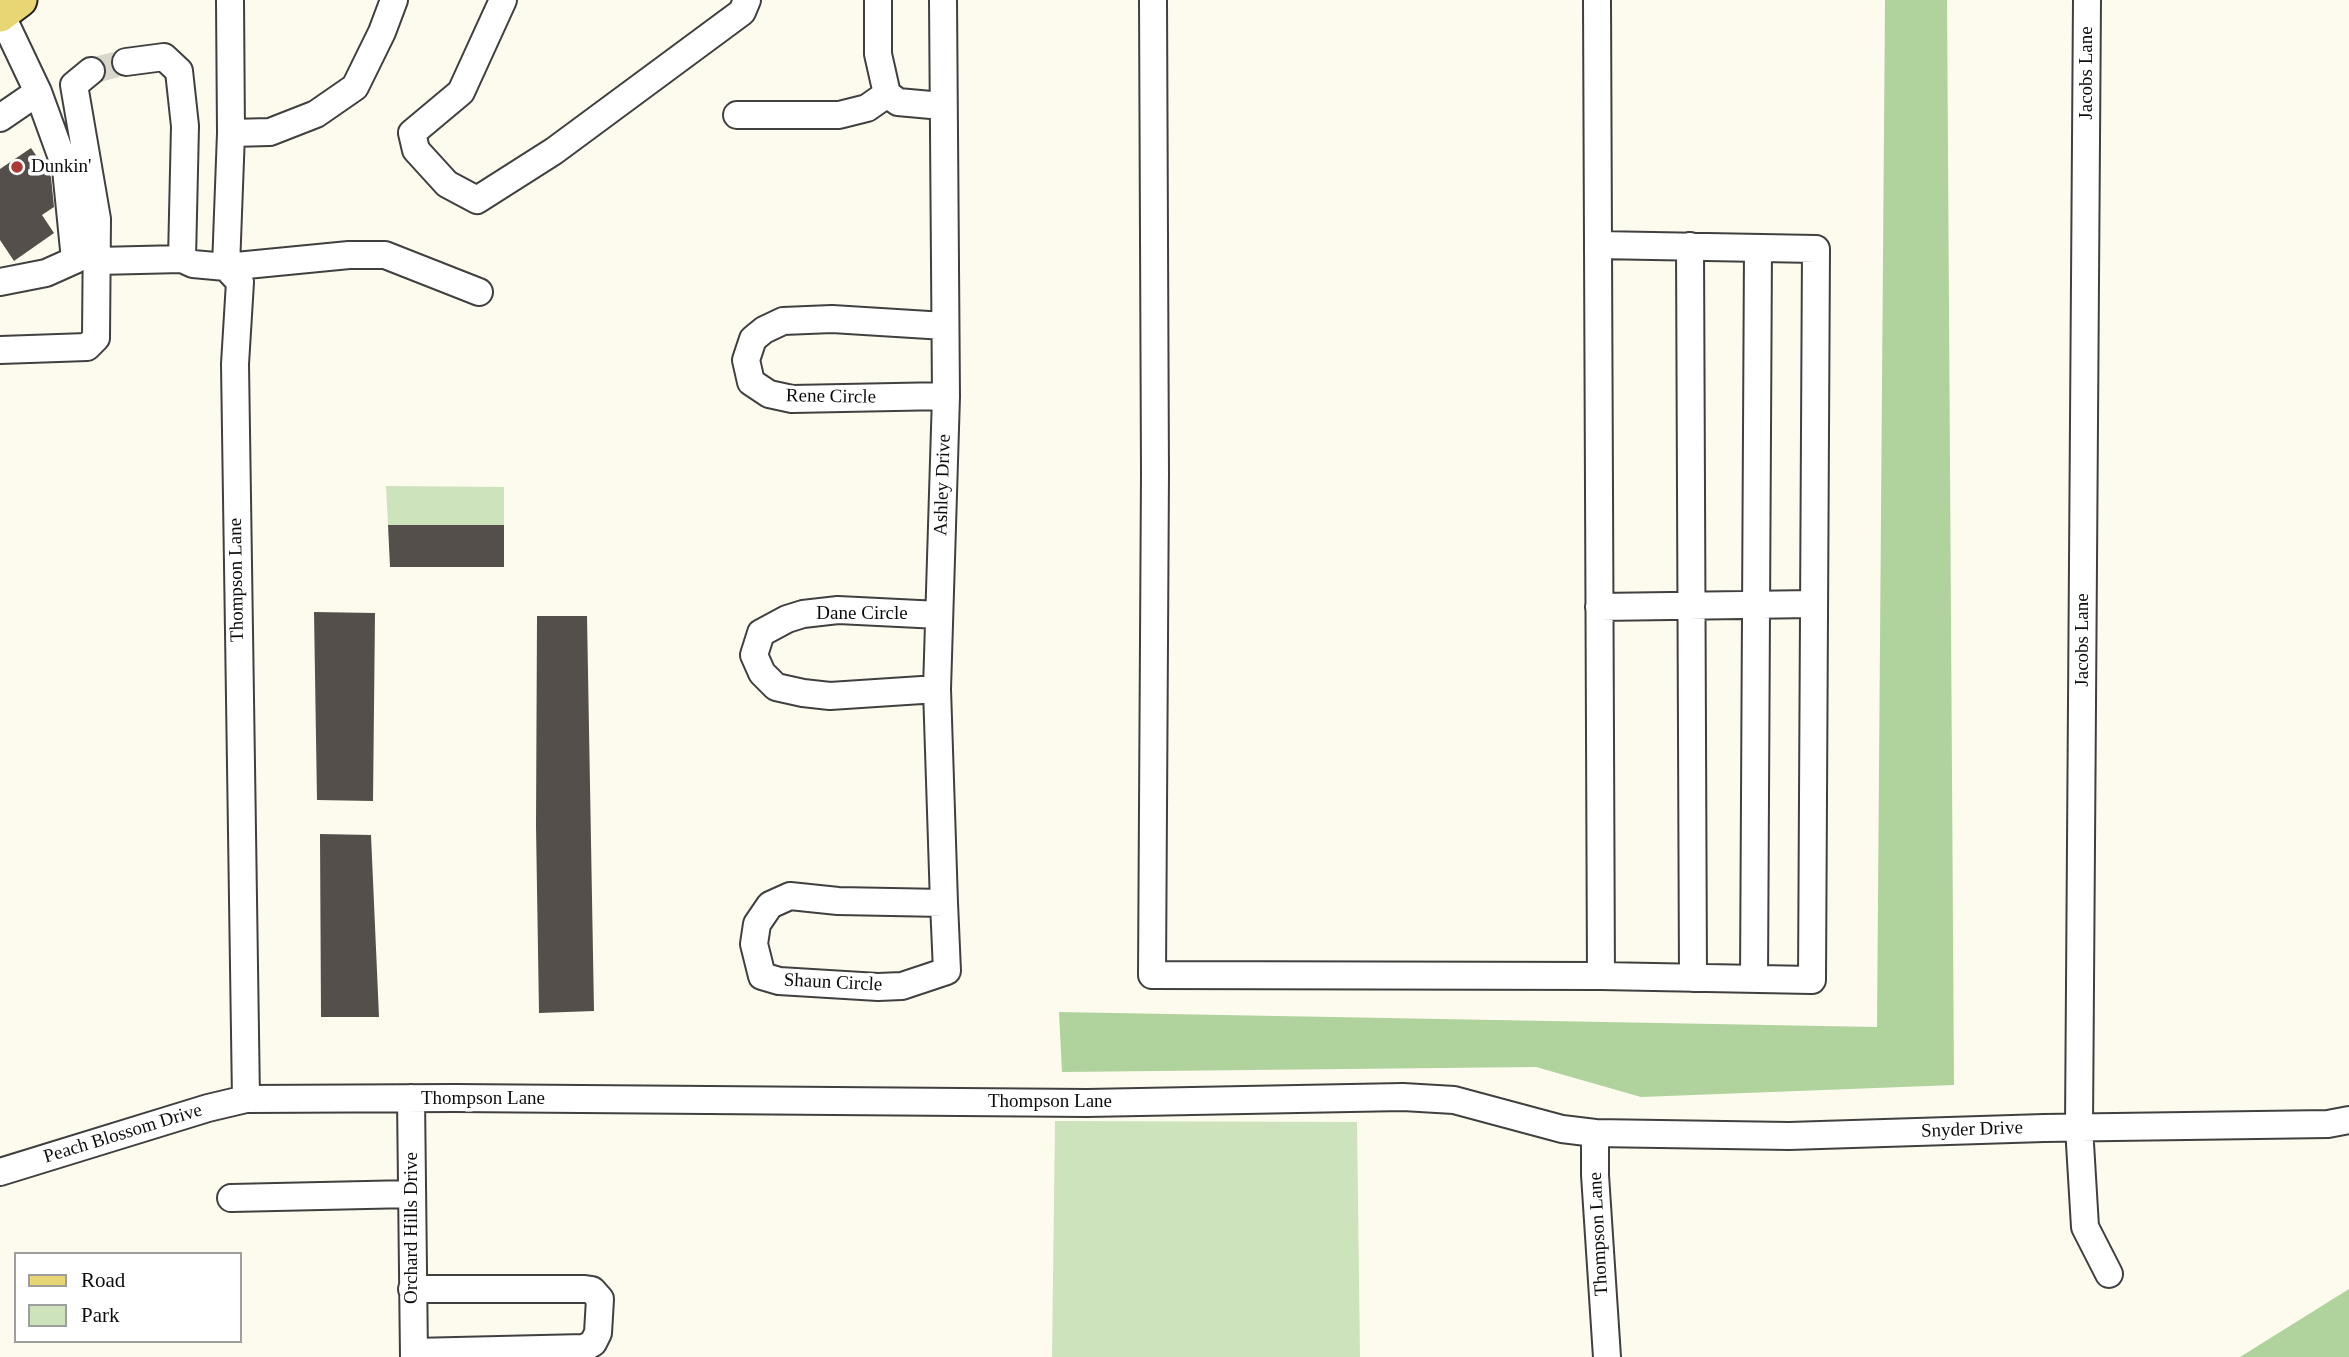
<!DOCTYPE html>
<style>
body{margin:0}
#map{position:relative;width:2349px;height:1357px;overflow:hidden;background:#fdfbee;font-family:"Times New Roman",serif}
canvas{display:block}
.legend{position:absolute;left:14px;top:1252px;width:228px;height:91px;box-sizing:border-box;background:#fff;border:2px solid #9e9e9e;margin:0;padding:9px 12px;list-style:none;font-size:21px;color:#0d0d0d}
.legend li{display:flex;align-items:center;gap:14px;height:35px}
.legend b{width:35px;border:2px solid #9e9e9e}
</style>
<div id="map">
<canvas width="2349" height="1357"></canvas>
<ul class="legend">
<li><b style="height:9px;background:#e8d573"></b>Road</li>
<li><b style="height:19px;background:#cde3bc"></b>Park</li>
</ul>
</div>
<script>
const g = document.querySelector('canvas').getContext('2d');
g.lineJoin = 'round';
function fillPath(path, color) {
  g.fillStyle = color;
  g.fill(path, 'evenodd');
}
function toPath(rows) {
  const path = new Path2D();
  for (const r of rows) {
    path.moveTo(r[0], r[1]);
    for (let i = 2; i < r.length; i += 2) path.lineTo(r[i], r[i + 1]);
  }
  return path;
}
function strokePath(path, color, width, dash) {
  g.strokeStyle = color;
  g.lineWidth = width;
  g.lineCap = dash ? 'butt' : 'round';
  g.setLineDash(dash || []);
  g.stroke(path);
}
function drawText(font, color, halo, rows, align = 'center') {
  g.font = font + ' "Times New Roman",serif';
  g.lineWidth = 7;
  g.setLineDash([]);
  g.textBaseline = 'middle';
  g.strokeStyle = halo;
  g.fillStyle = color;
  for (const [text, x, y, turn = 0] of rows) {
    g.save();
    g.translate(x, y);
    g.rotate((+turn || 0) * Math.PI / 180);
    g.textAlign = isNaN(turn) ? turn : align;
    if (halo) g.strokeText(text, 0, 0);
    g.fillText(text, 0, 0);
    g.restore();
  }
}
const green = toPath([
 [386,486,504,487,504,525,388,525],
 [1055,1121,1357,1122,1360,1357,1052,1357]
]);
const forest = toPath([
 [1885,0,1947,0,1954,1085,1641,1097,1536,1067,1062,1072,1059,1012,1877,1027],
 [2349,1289,2349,1357,2240,1357]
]);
const building = toPath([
 [31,148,51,177,54,207,42,215,54,233,14,261,0,240,0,169],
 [388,525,504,525,504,567,390,567],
 [314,612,375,613,373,801,317,800],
 [537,616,587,616,594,1011,539,1013,536,826],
 [320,834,371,835,379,1017,321,1017]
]);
const minorTunnel = toPath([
 [91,71,126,62]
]);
const minor = toPath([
 [230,0,231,133,226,267,240,282,235,364,246,1099,455,1098,1087,1103,1403,1097,1454,1100,1562,1129,1595,1133,1595,1175,1607,1357],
 [503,0,461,92,412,133,416,150,447,184,477,200,554,151,742,12,747,0],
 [878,0,878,54,887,94,898,102,942,106],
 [943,0,946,396,937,689,944,903,947,971,902,986,878,987,779,981,762,976,754,944,757,924,770,905,790,896,838,901,944,903],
 [1153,0,1155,472,1152,975,1601,976,1597,0],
 [2087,0,2079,1127,2085,1227,2109,1274],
 [126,62,164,57,179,71,185,126,182,259,193,264,226,267,349,255,385,255,479,292],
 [737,115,839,115,867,108,887,94],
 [0,118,38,92],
 [231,133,270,132,316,114,355,87,382,32,394,0],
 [1598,245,1816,249,1812,980,1601,976],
 [1690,246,1693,978],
 [97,261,182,259],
 [0,282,46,273,75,260,66,169,38,92,1,14],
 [945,326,832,319,783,321,764,330,753,339,746,360,751,382,769,394,792,399,946,396],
 [0,350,87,347,96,338,97,219,74,85,91,71],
 [1599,607,1814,604],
 [937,689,830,696,803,693,776,687,762,673,754,655,761,633,787,619,803,614,838,610,939,615],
 [1754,979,1758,248],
 [411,1098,414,1357],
 [1595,1133,1789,1136,2044,1128,2328,1124,2349,1120],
 [0,1172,208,1108,246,1099],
 [231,1198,411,1194],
 [412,1289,585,1289,592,1290,600,1299,598,1333,593,1343,584,1348,414,1352]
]);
const major = toPath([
 [0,15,20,0]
]);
const markers = [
 [17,167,7,"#ac3a36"]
];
const streetNames = [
 ["Jacobs Lane",2087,73,-90],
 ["Rene Circle",831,397,1],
 ["Ashley Drive",943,485,-88],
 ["Thompson Lane",237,580,-91],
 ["Dane Circle",862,614],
 ["Jacobs Lane",2083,640,-90],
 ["Shaun Circle",833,983,3],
 ["Thompson Lane",483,1099],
 ["Thompson Lane",1050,1102],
 ["Snyder Drive",1972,1130,-2],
 ["Peach Blossom Drive",123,1134,-17],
 ["Orchard Hills Drive",412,1228,-90],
 ["Thompson Lane",1599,1234,-93]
];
const poiNames = [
 ["Dunkin'",31,167]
];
fillPath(green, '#cde3bc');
fillPath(forest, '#b0d29d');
fillPath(building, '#544f4a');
strokePath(minorTunnel, '#d9d7cc', 26, [26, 13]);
strokePath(minor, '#404040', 30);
strokePath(major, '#1e1e1e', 37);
strokePath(minor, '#fff', 26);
strokePath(major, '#e8d573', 33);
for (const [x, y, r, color] of markers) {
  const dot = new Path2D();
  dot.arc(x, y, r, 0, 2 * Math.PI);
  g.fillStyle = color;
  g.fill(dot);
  strokePath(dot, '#fff', 2.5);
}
drawText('19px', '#0d0d0d', '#fff', streetNames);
drawText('19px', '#0d0d0d', '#fff', poiNames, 'left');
</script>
